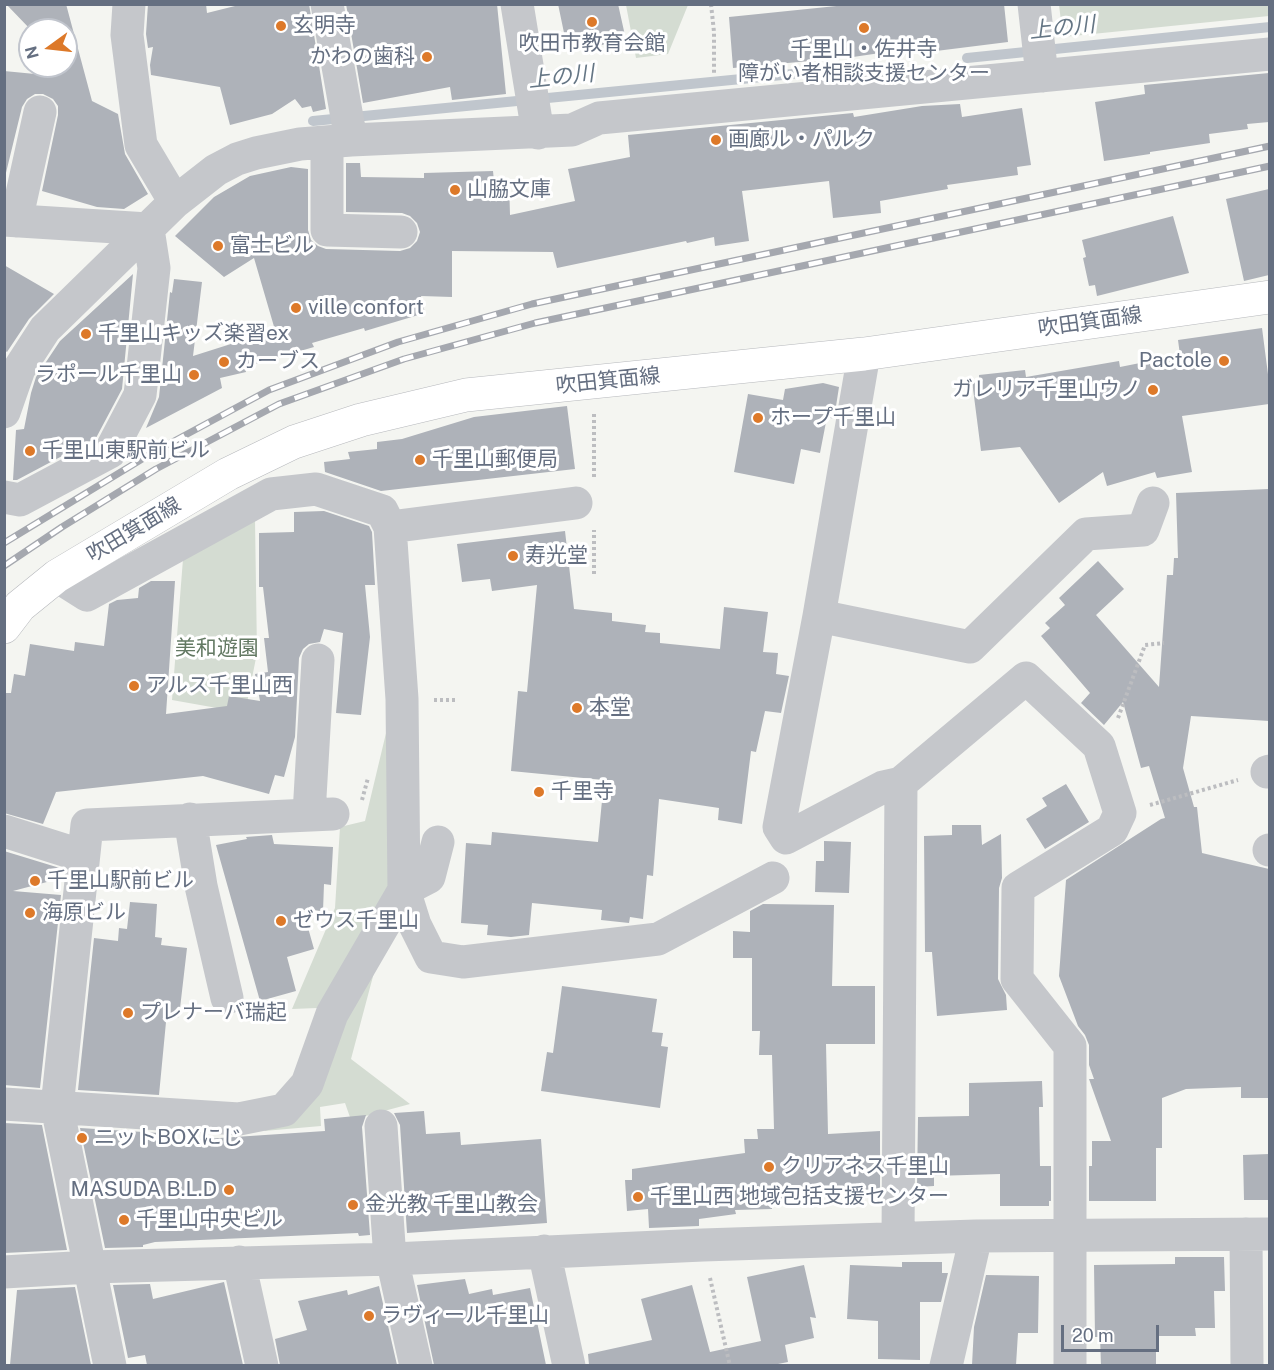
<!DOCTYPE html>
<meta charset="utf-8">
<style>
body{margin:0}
#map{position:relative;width:1274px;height:1370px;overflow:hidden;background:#f4f5f1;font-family:"Public Sans",sans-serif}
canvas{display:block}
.frame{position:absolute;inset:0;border:6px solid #656f81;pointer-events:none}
.north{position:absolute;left:18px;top:18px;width:60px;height:60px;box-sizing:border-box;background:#fff;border:2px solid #c1c5cd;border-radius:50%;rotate:255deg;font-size:16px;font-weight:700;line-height:24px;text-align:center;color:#656f81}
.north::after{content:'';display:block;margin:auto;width:21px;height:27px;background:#dd7929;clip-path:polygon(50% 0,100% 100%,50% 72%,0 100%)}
.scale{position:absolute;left:1061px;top:1325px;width:98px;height:27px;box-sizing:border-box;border:3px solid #656f81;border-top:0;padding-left:8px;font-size:18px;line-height:21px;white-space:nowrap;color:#656f81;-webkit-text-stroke:4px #fff;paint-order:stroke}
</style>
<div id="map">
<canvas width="1274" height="1370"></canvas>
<div class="frame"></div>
<div class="north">N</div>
<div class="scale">20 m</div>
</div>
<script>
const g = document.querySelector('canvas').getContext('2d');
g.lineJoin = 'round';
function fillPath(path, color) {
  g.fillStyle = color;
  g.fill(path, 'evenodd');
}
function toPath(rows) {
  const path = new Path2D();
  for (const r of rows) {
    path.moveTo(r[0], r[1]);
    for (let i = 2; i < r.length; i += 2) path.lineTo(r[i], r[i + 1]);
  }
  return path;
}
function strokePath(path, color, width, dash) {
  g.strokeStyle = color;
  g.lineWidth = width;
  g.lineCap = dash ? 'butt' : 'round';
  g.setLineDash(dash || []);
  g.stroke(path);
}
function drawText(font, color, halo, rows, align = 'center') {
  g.font = font + ' "Public Sans","Noto Sans JP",sans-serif';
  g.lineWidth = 6;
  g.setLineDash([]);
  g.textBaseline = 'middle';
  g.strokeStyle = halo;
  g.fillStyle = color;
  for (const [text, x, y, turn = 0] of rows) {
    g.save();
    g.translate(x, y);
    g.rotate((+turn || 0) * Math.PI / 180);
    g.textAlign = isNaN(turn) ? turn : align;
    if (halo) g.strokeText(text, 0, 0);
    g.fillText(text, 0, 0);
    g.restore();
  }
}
const green = toPath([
 [626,5,688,5,668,54,636,58],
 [1059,5,1269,5,1269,16,1063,37],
 [255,520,257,653,245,713,172,700,183,559],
 [387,729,389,887,317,1008,292,1009,335,908,340,827,365,821],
 [380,950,351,1059,410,1104,351,1120,345,1103,320,1107,321,1126,264,1131,340,1015]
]);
const stream = toPath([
 [967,58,1270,27],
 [313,121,813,72]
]);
const building = toPath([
 [6,4,66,4,92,101,118,114,125,154,148,194,124,209,97,207,42,191,58,115,58,106,53,99,43,94,35,94,27,99,22,107,4,181,4,71,35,74,33,66,66,66,66,30,31,30],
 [148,4,206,4,207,13,243,4,309,4,326,109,313,112,311,106,302,108,295,99,272,114,230,125,220,87,151,75,150,65,153,47,148,48,146,34],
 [346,4,497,4,506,94,452,100,450,87,363,103],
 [558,4,618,4,626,40,568,52],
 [856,4,1004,4,1008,42,928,52,928,46,853,57,733,68,729,17],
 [1269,73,1269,122,1247,124,1248,129,1209,134,1210,143,1150,152,1150,154,1104,161,1095,102,1145,94,1144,85],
 [960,104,962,117,1022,108,1031,165,1017,167,1018,175,947,185,948,189,880,201,881,213,833,218,829,181,742,191,749,241,715,246,714,237,687,243,686,241,557,268,553,252,452,251,452,297,421,296,425,313,365,331,364,328,312,343,314,347,245,367,246,372,220,378,222,388,146,428,159,397,170,292,172,293,174,279,202,282,193,356,275,330,254,258,224,277,175,236,214,197,250,176,291,167,308,169,308,230,311,240,318,246,326,249,400,251,410,248,417,241,420,232,417,223,410,216,402,213,346,212,346,163,360,163,361,177,424,178,424,173,493,171,494,181,509,181,510,215,575,201,568,169,630,157,628,135,853,113,854,117,922,106],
 [1269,189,1269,275,1244,281,1226,199],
 [1173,216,1189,273,1097,296,1095,285,1089,286,1083,258,1086,257,1082,240],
 [4,265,54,294,29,319,7,352,4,350],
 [133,274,122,389,96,438,17,480,13,480,16,430,24,429,31,393,36,377,60,341],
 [1262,328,1269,382,1269,404,1182,416,1192,472,1157,478,1155,472,1107,486,1103,472,1059,503,1020,447,981,451,972,381,979,380,979,375,1025,370,1026,377,1119,361,1120,367,1180,355,1178,340],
 [823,383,839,387,834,419,827,417,820,453,801,449,794,484,734,472,748,394,783,400,785,389],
 [567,406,575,469,381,491,325,472,324,462,350,459,348,452,377,449,377,442,402,439,474,417],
 [1269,489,1269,721,1191,716,1183,768,1194,807,1197,807,1202,853,1269,869,1269,1098,1241,1098,1241,1087,1186,1089,1162,1098,1162,1148,1156,1148,1156,1201,1089,1201,1089,1166,1092,1166,1092,1141,1111,1141,1089,1079,1094,1079,1089,1065,1089,1045,1085,1035,1078,1026,1059,976,1066,880,1161,819,1165,818,1149,766,1141,768,1123,702,1104,725,1081,703,1090,693,1041,636,1050,628,1045,623,1065,605,1059,598,1098,561,1124,589,1096,615,1159,687,1167,575,1173,575,1174,558,1178,558,1176,493],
 [324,511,369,526,372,532,375,585,365,585,370,637,361,715,336,713,343,633,324,629,320,642,309,644,303,649,299,658,295,737,284,777,275,775,269,794,203,776,56,792,43,824,4,813,4,693,11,693,14,674,25,676,30,644,74,651,75,642,104,646,109,604,117,600,138,598,139,588,151,581,175,581,166,714,227,706,229,696,260,701,255,674,268,672,264,638,269,638,263,587,259,587,259,533,294,532,294,512],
 [565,531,574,609,612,613,612,621,646,625,645,632,660,633,660,643,720,649,724,607,768,612,763,652,778,653,776,674,789,676,781,713,765,711,756,752,751,751,742,824,718,820,719,808,659,799,653,876,647,875,643,919,630,917,629,923,601,920,602,910,532,903,529,935,511,937,487,935,488,925,461,923,466,843,491,845,492,832,598,842,604,780,511,771,518,691,527,692,537,585,492,591,490,579,462,582,457,544],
 [1066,784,1089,822,1045,849,1026,819,1047,806,1042,798],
 [952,825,981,825,982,845,1001,834,1002,878,999,888,998,979,1006,995,1007,1010,937,1016,932,952,925,952,924,836,952,835],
 [272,835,274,844,333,847,331,885,324,884,323,911,303,910,314,949,287,957,296,991,260,1001,216,845,247,839,246,837],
 [824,841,851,842,849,893,815,892,816,861,824,861],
 [4,851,63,869,62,878,13,891,61,895,40,1088,4,1085],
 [130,902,157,904,155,937,162,938,161,945,187,948,179,1017,166,1022,159,1095,78,1090,94,938,118,941,119,928,127,929],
 [763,904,834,905,832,986,875,986,875,1044,826,1044,828,1134,880,1131,880,1189,839,1191,839,1196,772,1202,772,1209,735,1210,736,1214,699,1219,699,1226,649,1228,648,1209,627,1211,625,1180,632,1180,632,1169,745,1153,744,1139,758,1139,757,1129,774,1129,772,1055,759,1055,760,1031,752,1031,752,958,733,958,733,931,750,932,750,911],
 [562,986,657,999,652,1032,663,1033,661,1046,668,1047,660,1108,541,1091,547,1052,553,1053],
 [1042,1081,1043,1107,1039,1107,1040,1166,1051,1166,1051,1201,1049,1201,1049,1206,1000,1206,1000,1174,934,1176,934,1186,917,1187,918,1117,969,1116,969,1083],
 [424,1111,426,1134,460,1132,461,1145,541,1139,547,1223,407,1233,400,1125,394,1113],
 [366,1115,362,1127,370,1235,359,1236,358,1233,155,1242,143,1245,143,1247,105,1248,80,1128,175,1134,175,1141,325,1131,324,1119],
 [4,1123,42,1125,67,1250,4,1253],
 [1269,1154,1269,1200,1244,1200,1243,1155],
 [1175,1257,1224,1257,1225,1291,1214,1291,1215,1328,1195,1328,1196,1336,1156,1336,1156,1365,1101,1365,1100,1337,1095,1337,1094,1265,1175,1264],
 [902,1262,942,1262,942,1273,948,1273,941,1302,920,1302,920,1360,878,1359,878,1321,847,1319,850,1265,902,1267],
 [804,1265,816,1318,810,1317,814,1338,785,1345,788,1362,773,1365,589,1365,588,1354,652,1340,641,1299,692,1285,710,1352,761,1341,747,1277],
 [986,1275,1039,1276,1038,1333,1018,1333,1016,1365,972,1365,974,1327],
 [465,1279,469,1294,492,1289,493,1295,530,1288,546,1365,434,1365,417,1285],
 [224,1282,243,1365,147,1365,145,1355,128,1358,113,1285,150,1284,153,1299],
 [379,1286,397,1365,280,1365,275,1339,307,1330,298,1301,347,1290,348,1295],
 [75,1287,91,1365,10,1365,17,1290]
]);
const path = toPath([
 [711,4,714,32,714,73],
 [594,477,594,413],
 [594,574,594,530],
 [434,700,458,700],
 [1118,718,1145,645,1164,643],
 [362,800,368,778],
 [1150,805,1238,780],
 [710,1278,730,1366]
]);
const minor = toPath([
 [129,4,127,35,141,145,175,202],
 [327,4,351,140],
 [517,4,538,133],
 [1034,4,1042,76],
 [327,142,327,230,401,232],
 [4,220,148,229,154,268,140,395,110,452,20,500,4,497],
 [16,221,40,112],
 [864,354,819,616,779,827,786,838,883,787,901,783,1026,678,1099,746,1120,813,1112,830,1018,888,1017,979,1070,1046,1070,1366],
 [4,412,19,369,45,329,175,202,216,170,237,159,256,153,300,144,351,140,572,130,599,118,1270,54],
 [390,527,576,503],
 [57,576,87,595,271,494,316,489,382,511,390,527,402,699,404,890,415,925,431,957,463,962,658,939,773,878],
 [819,616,970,647,1086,534,1143,530,1153,503],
 [1267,772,1270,771],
 [309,814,318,660],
 [190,819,201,886,227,998],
 [4,831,83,856],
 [1269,850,1270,850],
 [4,1104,239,1119,284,1110,307,1084,332,1014,404,890,429,877,438,842],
 [381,1126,389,1245,416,1366],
 [1246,1234,1247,1366],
 [898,1238,901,783],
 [544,1251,569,1366],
 [239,1262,262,1366],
 [4,1272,90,1267,392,1259,703,1245,976,1236,1270,1234],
 [110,1366,57,1107,87,825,333,814],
 [946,1366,976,1236]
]);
const major = toPath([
 [4,627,20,606,57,576,228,474,294,442,361,420,466,395,864,354,1270,297]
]);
const rail = toPath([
 [4,543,152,453,269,390,398,342,532,304,1270,146],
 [4,566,62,527,156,469,279,404,404,359,535,323,1270,166]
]);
const markers = [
 [592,22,6,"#dd7929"],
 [281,26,6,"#dd7929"],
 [864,28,6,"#dd7929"],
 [427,57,6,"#dd7929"],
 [716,140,6,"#dd7929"],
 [455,190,6,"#dd7929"],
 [218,246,6,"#dd7929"],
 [296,308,6,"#dd7929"],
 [86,334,6,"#dd7929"],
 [1224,361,6,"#dd7929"],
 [224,362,6,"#dd7929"],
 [194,375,6,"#dd7929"],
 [1153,390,6,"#dd7929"],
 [758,418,6,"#dd7929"],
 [30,451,6,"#dd7929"],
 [420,460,6,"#dd7929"],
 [513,556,6,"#dd7929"],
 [134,686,6,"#dd7929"],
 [577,708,6,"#dd7929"],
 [539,792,6,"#dd7929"],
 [35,881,6,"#dd7929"],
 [30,913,6,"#dd7929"],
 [281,921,6,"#dd7929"],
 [128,1013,6,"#dd7929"],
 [82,1138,6,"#dd7929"],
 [769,1167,6,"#dd7929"],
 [229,1190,6,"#dd7929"],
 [638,1197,6,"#dd7929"],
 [353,1205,6,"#dd7929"],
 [124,1220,6,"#dd7929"],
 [369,1316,6,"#dd7929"]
];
const poiNames = [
 ["玄明寺",293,26],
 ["吹田市教育会館",592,44,"center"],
 ["千里山・佐井寺",864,50,"center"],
 ["障がい者相談支援センター",864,74,"center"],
 ["かわの歯科",415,57,"right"],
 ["画廊ル・パルク",728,140],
 ["山脇文庫",467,190],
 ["富士ビル",230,246],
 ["ville confort",308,308],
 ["千里山キッズ楽習ex",98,334],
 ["Pactole",1212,361,"right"],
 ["カーブス",236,362],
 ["ラポール千里山",182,375,"right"],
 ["ガレリア千里山ウノ",1141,390,"right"],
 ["ホープ千里山",770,418],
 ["千里山東駅前ビル",42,451],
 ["千里山郵便局",432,460],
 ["寿光堂",525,556],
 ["アルス千里山西",146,686],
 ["本堂",589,708],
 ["千里寺",551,792],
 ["千里山駅前ビル",47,881],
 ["海原ビル",42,913],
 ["ゼウス千里山",293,921],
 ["プレナーバ瑞起",140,1013],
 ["ニットBOXにじ",94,1138],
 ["クリアネス千里山",781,1167],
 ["MASUDA B.L.D",217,1190,"right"],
 ["千里山西 地域包括支援センター",650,1197],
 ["金光教 千里山教会",365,1205],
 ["千里山中央ビル",136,1220],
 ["ラヴィール千里山",381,1316]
];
const streetNames = [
 ["吹田箕面線",1090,322,-8],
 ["吹田箕面線",608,381,-6],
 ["吹田箕面線",134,530,-31]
];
const parkNames = [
 ["美和遊園",217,649]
];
const waterNames = [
 ["上の川",1062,28,-6],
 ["上の川",561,77,-6]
];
fillPath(green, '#d4dcd2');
strokePath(stream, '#c0c6cd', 10);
fillPath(building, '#aeb2b9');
strokePath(major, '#b6b8bc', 34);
strokePath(path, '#bcbdc0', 4, [3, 3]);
strokePath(minor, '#c5c7cb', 33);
strokePath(major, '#fff', 33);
strokePath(rail, '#a5a8af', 7);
strokePath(rail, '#fff', 4.5, [14]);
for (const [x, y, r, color] of markers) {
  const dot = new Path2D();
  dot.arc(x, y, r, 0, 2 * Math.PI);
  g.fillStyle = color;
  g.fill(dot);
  strokePath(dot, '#fff', 2);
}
drawText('21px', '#656f81', '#fff', poiNames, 'left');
drawText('21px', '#656f81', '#fff', streetNames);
drawText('21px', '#637963', '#fff', parkNames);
drawText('italic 22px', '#657685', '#fff', waterNames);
</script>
